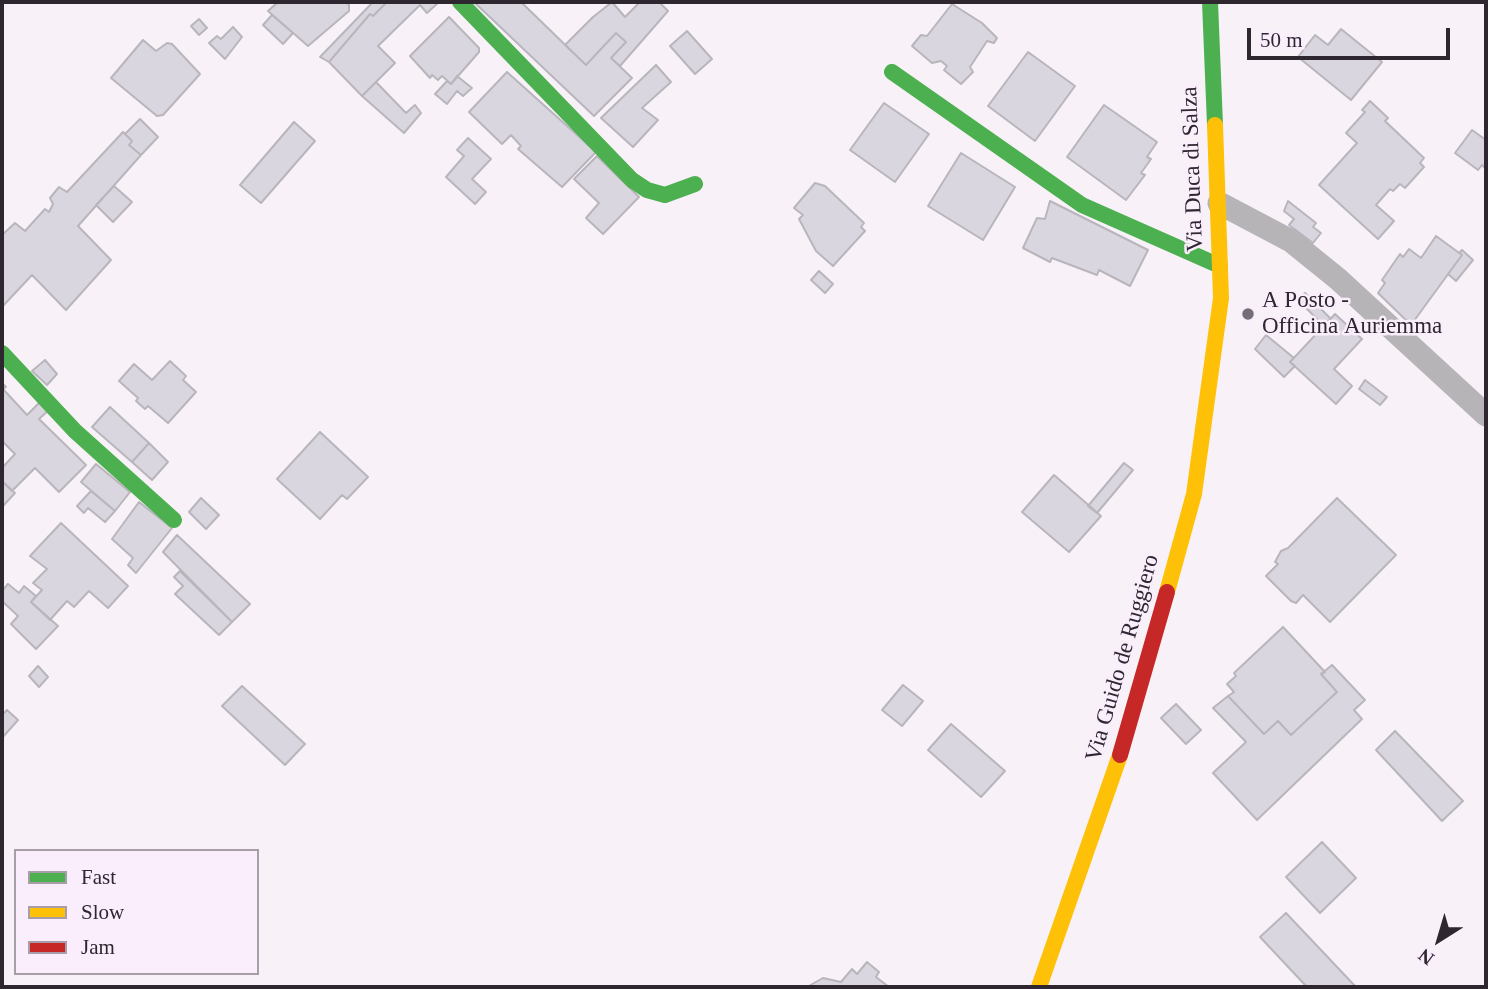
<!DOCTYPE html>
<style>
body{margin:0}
#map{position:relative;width:1488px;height:989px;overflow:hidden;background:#f8f2f8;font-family:"Times New Roman",serif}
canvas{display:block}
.frame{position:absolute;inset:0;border:4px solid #2e2730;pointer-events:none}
.legend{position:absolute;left:14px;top:849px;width:245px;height:126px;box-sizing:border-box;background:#faeefc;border:2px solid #a89eaa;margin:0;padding:9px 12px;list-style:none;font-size:21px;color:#2e2730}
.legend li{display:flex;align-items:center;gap:14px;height:35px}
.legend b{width:35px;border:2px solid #a89eaa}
.north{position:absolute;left:1404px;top:905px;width:70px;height:70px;-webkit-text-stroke:5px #faeefc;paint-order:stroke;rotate:217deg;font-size:19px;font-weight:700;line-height:28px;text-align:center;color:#2e2730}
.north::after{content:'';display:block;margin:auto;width:24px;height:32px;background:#2e2730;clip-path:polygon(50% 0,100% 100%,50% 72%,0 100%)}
.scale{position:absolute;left:1247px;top:28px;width:203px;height:32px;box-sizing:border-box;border:4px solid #2e2730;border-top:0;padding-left:9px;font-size:21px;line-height:24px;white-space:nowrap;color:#2e2730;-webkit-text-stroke:5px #faeefc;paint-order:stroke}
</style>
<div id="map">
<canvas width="1488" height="989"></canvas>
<div class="frame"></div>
<ul class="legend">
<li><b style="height:9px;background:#4caf50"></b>Fast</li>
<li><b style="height:9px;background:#ffc107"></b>Slow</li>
<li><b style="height:9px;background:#c62828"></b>Jam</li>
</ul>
<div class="north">N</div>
<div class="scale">50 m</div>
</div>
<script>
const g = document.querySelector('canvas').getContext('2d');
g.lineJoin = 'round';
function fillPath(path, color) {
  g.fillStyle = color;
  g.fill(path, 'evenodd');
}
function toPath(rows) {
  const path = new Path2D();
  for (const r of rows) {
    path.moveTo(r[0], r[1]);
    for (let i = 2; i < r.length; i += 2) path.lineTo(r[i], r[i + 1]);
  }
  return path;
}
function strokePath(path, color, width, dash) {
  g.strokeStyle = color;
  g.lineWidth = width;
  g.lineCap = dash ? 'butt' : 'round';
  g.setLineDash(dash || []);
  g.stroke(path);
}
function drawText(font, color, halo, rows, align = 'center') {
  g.font = font + ' "Times New Roman",serif';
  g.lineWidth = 5;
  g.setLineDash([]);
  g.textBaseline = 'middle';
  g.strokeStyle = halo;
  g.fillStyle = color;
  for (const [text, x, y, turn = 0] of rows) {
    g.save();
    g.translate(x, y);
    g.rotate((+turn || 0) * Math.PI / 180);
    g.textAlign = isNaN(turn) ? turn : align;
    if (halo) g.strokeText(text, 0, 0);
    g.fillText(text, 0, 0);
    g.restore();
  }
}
const building = toPath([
 [278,2,346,2,349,5,349,11,308,46,268,11,278,2],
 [373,2,387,2,373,16,370,14,329,62,320,57,373,2],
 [387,2,439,2,427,13,420,5,378,46,395,63,362,96,329,62,370,14,373,16,387,2],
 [474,2,521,2,586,65,616,33,626,42,611,58,632,78,594,116,474,2],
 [612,2,625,17,640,2,659,2,668,11,620,66,611,58,626,42,616,33,586,65,565,45,593,17,612,2],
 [952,4,982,23,997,38,994,43,987,41,970,67,973,72,961,84,944,70,947,66,941,61,932,63,912,46,921,35,927,36,952,4],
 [272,15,293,33,283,44,263,25,272,15],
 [449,17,479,48,479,52,451,84,442,76,438,80,432,75,430,78,410,56,449,17],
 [199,19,207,28,199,35,191,26,199,19],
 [233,27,242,37,225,59,209,43,217,36,221,39,233,27],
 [1341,29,1382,62,1351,100,1298,57,1315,35,1328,45,1341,29],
 [687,31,712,59,695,74,670,46,687,31],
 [143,40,156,51,167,43,172,44,200,74,163,115,157,116,111,78,143,40],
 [1028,52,1075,86,1035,141,988,106,1028,52],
 [656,65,671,82,642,108,658,120,633,147,601,118,656,65],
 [507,72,596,152,562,187,518,149,521,146,511,135,502,144,469,112,507,72],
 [457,76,472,88,463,96,457,91,447,104,435,94,447,81,451,84,457,76],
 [376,82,406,113,415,105,421,113,404,133,362,96,376,82],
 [1370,101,1388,118,1385,121,1424,158,1420,163,1424,167,1405,188,1400,184,1393,191,1390,189,1376,205,1394,221,1378,239,1319,185,1357,143,1346,133,1365,112,1362,110,1370,101],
 [884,103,929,134,895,182,850,150,884,103],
 [1104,105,1157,142,1147,157,1151,159,1141,173,1145,175,1126,200,1067,157,1104,105],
 [140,119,158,137,141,155,129,145,132,141,125,134,140,119],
 [294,122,315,141,261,203,240,185,294,122],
 [1472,130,1486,140,1486,169,1482,165,1478,170,1455,153,1472,130],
 [123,132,132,141,129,145,141,155,78,226,111,260,66,310,32,275,2,307,2,235,15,223,25,231,45,209,49,212,53,204,50,198,59,187,67,192,123,132],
 [468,138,491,159,472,179,486,192,475,204,446,177,464,156,457,150,468,138],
 [961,153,1015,187,983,240,928,206,961,153],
 [597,156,639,197,603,234,586,218,599,203,574,179,597,156],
 [815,183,825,186,864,223,861,227,865,231,833,266,816,251,799,219,803,215,794,208,815,183],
 [114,186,132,202,113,222,96,205,114,186],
 [1050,201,1148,250,1130,286,1099,270,1097,275,1052,258,1050,262,1023,248,1037,218,1045,219,1050,201],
 [1288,201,1316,223,1313,227,1321,233,1313,243,1289,225,1294,219,1284,211,1288,201],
 [1436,236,1462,255,1411,325,1378,293,1385,283,1382,280,1400,254,1403,257,1409,249,1421,258,1436,236],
 [1462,250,1473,260,1456,281,1448,274,1462,255,1459,253,1462,250],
 [819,271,833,284,825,293,811,280,819,271],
 [1305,293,1331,319,1324,326,1298,300,1305,293],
 [1335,314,1362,339,1334,369,1352,386,1336,404,1290,362,1335,314],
 [1266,335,1294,358,1290,362,1295,366,1284,377,1255,349,1266,335],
 [45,360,57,374,47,385,32,371,45,360],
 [170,361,186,376,183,380,196,392,168,423,148,406,145,409,136,401,138,398,119,381,134,364,152,380,170,361],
 [1365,380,1387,397,1380,405,1359,389,1365,380],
 [2,383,6,387,3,389,27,415,42,400,51,408,39,419,86,465,59,492,35,468,12,491,2,481,2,468,15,454,2,441,2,383],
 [110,407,149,443,132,462,92,427,110,407],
 [320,432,368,477,347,499,342,495,320,519,277,479,320,432],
 [149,443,168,462,152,480,132,462,149,443],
 [1124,463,1133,470,1097,513,1088,506,1124,463],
 [96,464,130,492,115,511,81,482,96,464],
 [1054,475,1101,516,1069,552,1022,512,1054,475],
 [2,481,15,493,3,506,2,505,2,481],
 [91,491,115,511,105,522,88,508,84,513,77,506,91,491],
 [201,498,219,515,206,529,189,512,201,498],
 [1337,498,1396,555,1330,622,1303,595,1296,603,1291,601,1266,576,1278,564,1275,562,1281,551,1288,548,1337,498],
 [139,502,172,528,136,573,128,565,133,558,112,539,139,502],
 [61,523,128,586,108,608,89,591,74,607,67,601,50,620,31,602,42,590,33,583,47,569,30,556,61,523],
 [177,535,250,604,232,622,163,552,177,535],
 [180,571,232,622,219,635,175,594,183,586,174,577,180,571],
 [8,584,19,593,24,586,36,596,31,602,58,626,36,649,11,624,18,616,2,601,2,591,8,584],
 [1283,627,1325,672,1321,674,1337,692,1291,735,1278,721,1264,734,1228,696,1234,692,1227,684,1236,676,1234,673,1283,627],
 [1332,665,1365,700,1354,710,1362,719,1257,820,1213,773,1246,742,1213,708,1228,696,1264,734,1278,721,1291,735,1337,692,1321,674,1332,665],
 [38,666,48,677,39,687,29,676,38,666],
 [903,685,923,701,902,726,882,710,903,685],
 [242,686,305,744,285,765,222,706,242,686],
 [1176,704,1201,730,1186,744,1161,718,1176,704],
 [7,710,18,720,2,738,2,715,7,710],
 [951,724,1005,771,981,797,928,750,951,724],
 [1395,731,1463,801,1442,821,1376,750,1395,731],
 [1322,842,1356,878,1320,913,1286,877,1322,842],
 [1286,913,1356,987,1307,987,1260,937,1286,913],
 [867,962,879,972,876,977,889,987,807,987,823,978,841,982,852,969,857,974,867,962]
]);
const street = toPath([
 [1219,203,1291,241,1338,279,1486,415]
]);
const fast = toPath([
 [460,2,632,180,647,190,665,195,695,184],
 [1210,2,1215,125],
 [892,72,1082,205,1220,266],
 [2,353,75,431,174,520]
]);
const slow = toPath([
 [1167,592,1194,494,1221,298,1215,125],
 [1039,987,1120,755]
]);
const jam = toPath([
 [1120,755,1167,592]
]);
const markers = [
 [1248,314,7,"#756e76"]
];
const streetNames = [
 ["Via Duca di Salza",1193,169,-92],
 ["Via Guido de Ruggiero",1123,658,-74]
];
const poiNames = [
 ["A Posto -",1262,301],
 ["Officina Auriemma",1262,327]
];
fillPath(building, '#dad6df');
strokePath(building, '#b9b5bc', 2);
strokePath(street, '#b7b4b8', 23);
strokePath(fast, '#4caf50', 16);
strokePath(slow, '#ffc107', 16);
strokePath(jam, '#c62828', 16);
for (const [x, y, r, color] of markers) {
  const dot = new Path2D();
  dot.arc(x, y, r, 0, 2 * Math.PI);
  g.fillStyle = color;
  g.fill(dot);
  strokePath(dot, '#faeefc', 2.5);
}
drawText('23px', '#2e2730', '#faeefc', streetNames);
drawText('23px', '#2e2730', '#faeefc', poiNames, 'left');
</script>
